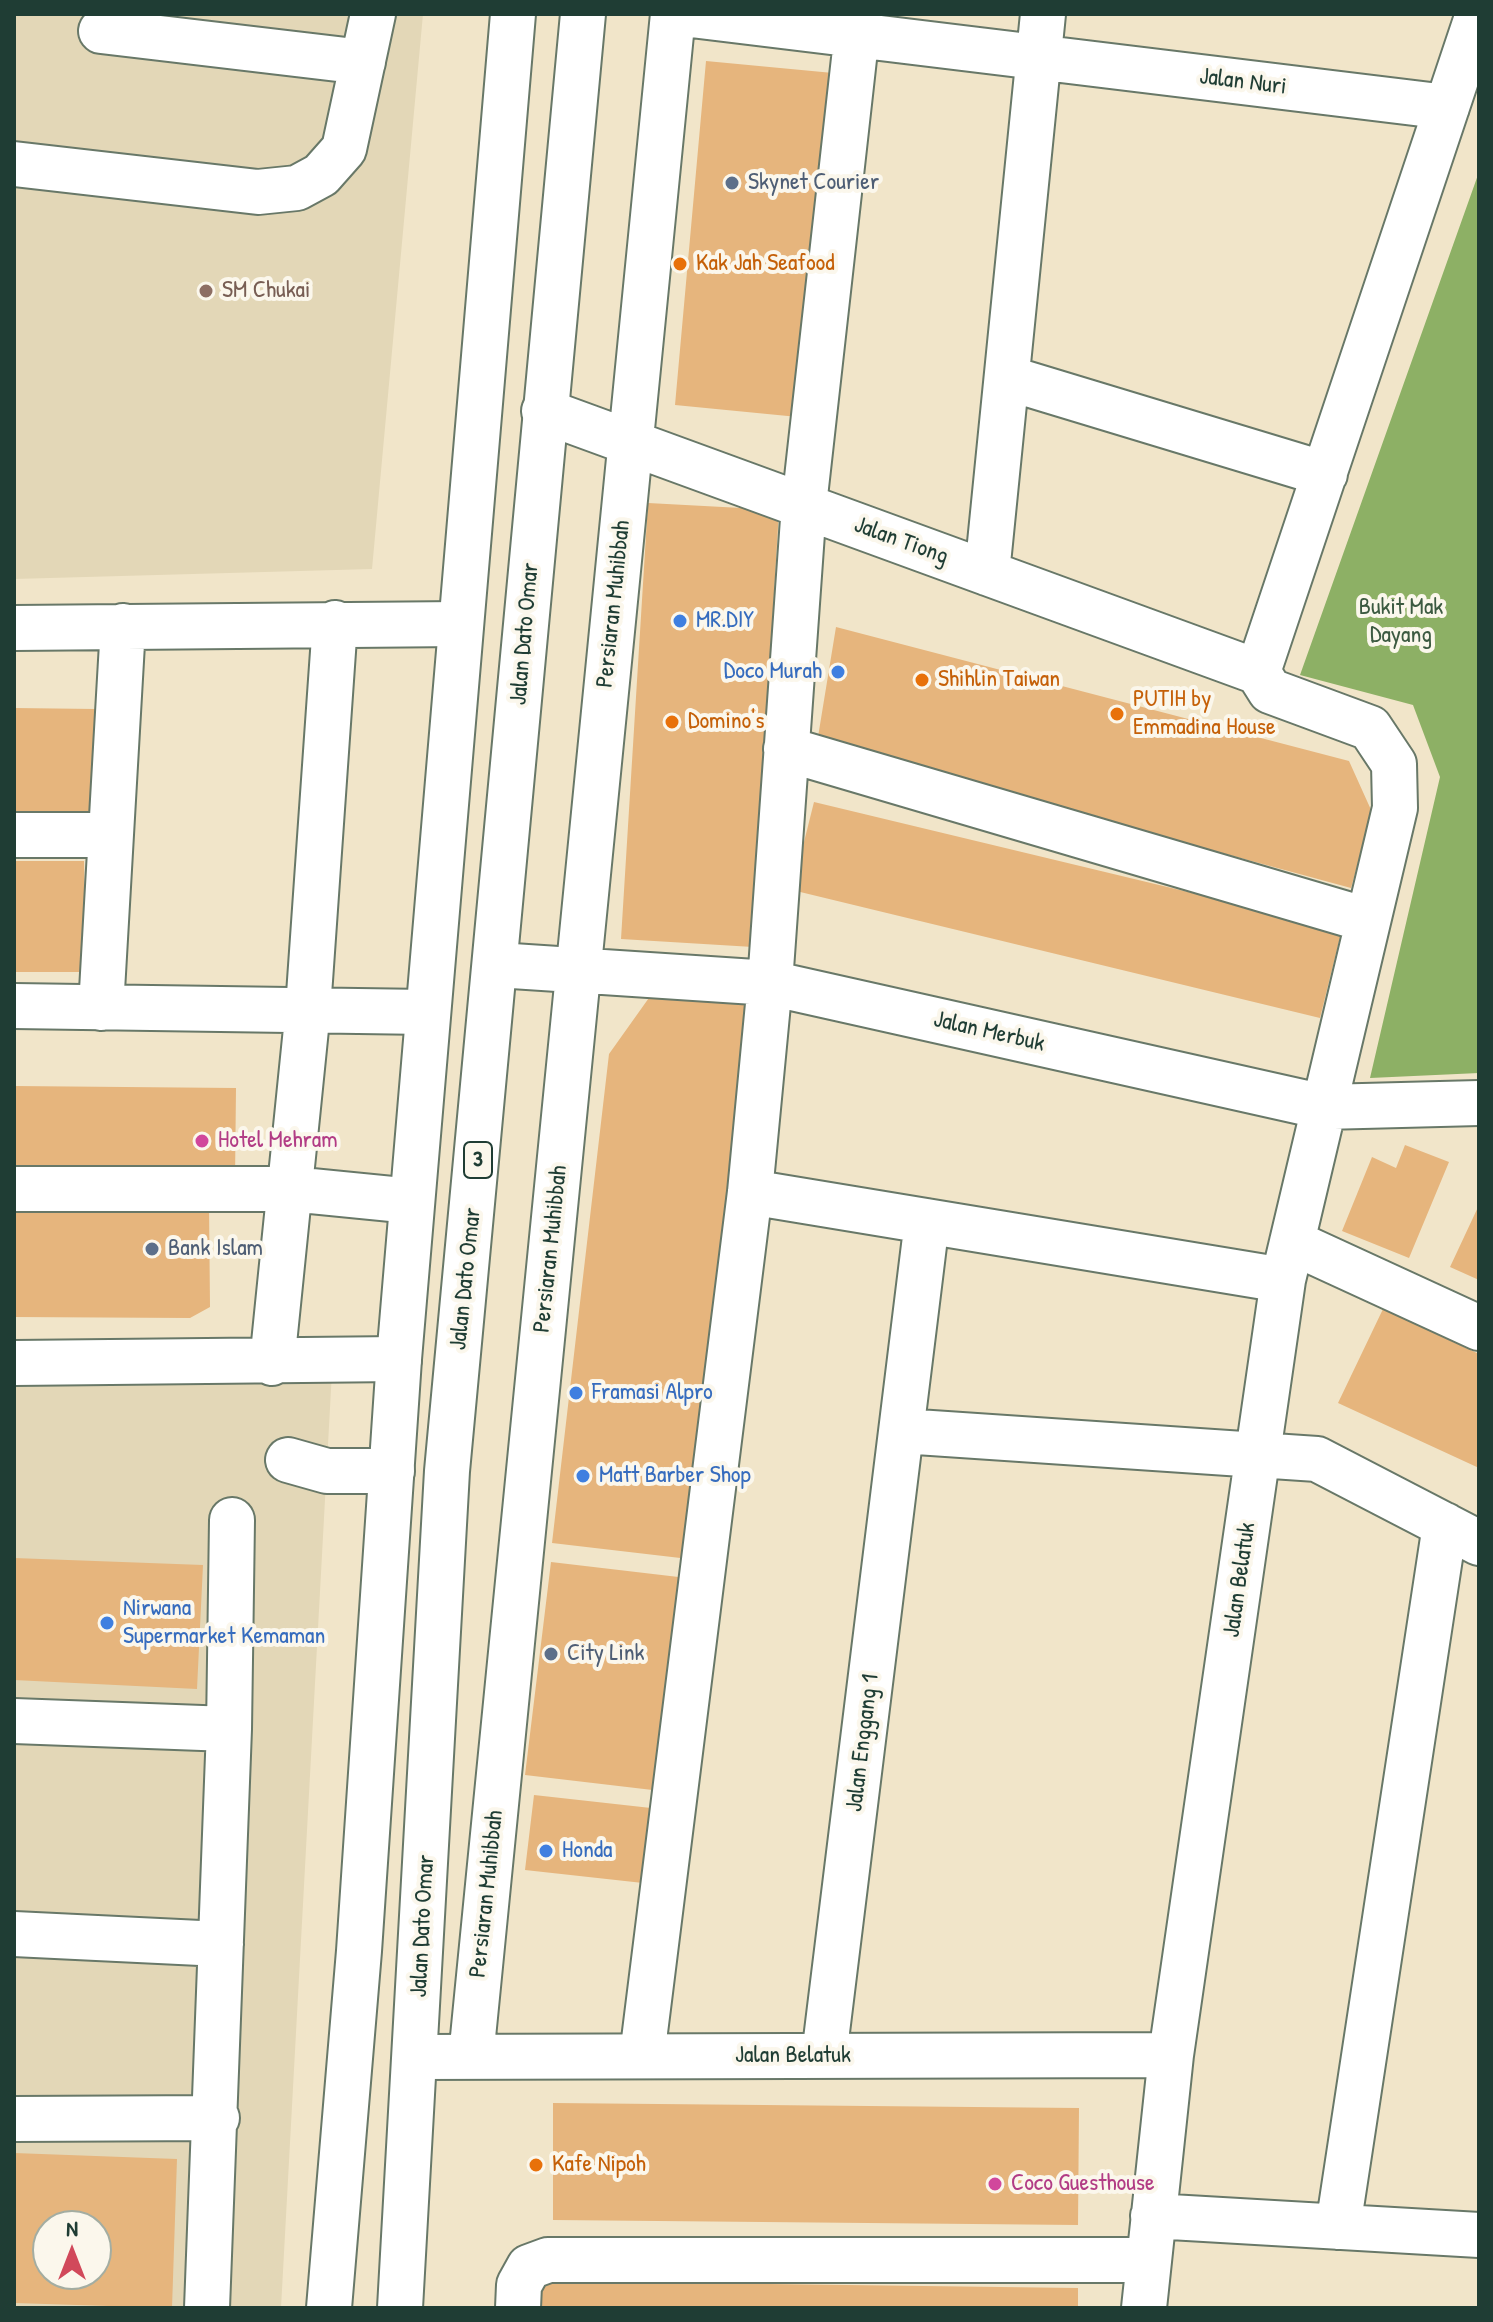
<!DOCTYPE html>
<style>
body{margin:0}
#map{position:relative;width:1493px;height:2322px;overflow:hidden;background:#f1e5c9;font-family:"Patrick Hand",sans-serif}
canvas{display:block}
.frame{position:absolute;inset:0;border:16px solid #1f3d34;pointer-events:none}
.north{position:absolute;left:32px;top:2210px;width:80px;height:80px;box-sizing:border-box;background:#fbf7ec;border:2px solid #a3ada2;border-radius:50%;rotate:0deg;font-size:22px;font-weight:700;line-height:32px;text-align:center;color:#1f3d34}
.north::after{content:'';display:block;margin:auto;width:28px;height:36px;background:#d1495b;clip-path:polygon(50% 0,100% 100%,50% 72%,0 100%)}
</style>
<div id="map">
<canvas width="1493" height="2322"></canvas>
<div class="frame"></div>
<div class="north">N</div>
</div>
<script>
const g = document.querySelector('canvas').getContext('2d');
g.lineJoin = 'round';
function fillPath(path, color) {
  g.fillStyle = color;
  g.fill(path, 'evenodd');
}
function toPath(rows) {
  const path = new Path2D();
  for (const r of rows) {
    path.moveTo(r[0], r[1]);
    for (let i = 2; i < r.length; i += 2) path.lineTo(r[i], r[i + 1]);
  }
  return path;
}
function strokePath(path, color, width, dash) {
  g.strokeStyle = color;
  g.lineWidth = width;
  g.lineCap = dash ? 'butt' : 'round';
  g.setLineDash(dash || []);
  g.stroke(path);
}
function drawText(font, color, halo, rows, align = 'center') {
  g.font = font + ' "Patrick Hand",sans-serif';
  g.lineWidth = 8;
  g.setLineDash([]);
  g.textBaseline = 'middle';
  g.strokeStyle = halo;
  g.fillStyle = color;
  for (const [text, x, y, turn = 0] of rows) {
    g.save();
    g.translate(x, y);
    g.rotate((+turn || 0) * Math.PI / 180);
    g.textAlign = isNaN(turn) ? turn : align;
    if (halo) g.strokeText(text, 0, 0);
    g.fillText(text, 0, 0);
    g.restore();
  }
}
const built = toPath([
 [14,14,423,14,372,569,14,579],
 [14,1366,332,1371,281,2308,14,2308],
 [48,2226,96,2226,96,2274,48,2274]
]);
const forest = toPath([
 [1479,172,1479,1073,1370,1078,1440,777,1413,705,1300,675]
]);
const building = toPath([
 [706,61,833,73,798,417,675,405],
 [648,503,779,510,753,947,621,939],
 [836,627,1349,761,1372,812,1351,888,817,743],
 [14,708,96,709,97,821,14,820],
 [814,802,1342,929,1320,1018,792,890],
 [14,861,84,861,86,972,14,972],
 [651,995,751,1002,689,1559,552,1543,609,1054],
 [14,1086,236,1088,235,1180,14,1177],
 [1405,1145,1449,1162,1409,1258,1342,1231,1372,1157,1396,1168],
 [14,1201,209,1202,210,1307,190,1318,14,1317],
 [1479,1205,1479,1280,1450,1267],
 [1383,1309,1479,1354,1479,1468,1338,1403],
 [14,1558,203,1565,197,1689,14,1680],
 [551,1562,687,1578,661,1791,525,1775],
 [534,1795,651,1808,643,1883,525,1870],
 [553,2103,1079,2108,1078,2225,553,2220],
 [14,2153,177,2159,172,2308,14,2303],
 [48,2226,96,2226,96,2274,48,2274],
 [538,2281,1078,2288,1078,2308,537,2308]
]);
const minor = toPath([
 [683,14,1447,107],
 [101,31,363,62],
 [14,164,258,192,297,188,321,175,344,149,373,14],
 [1008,378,1325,474],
 [544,411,1258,672],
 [987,573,1043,14],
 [14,628,461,624],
 [1258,672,1478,14],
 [786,749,1367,920],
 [14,835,110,835],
 [497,965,770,983,1324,1107,1479,1103],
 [14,1006,427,1012],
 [101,1008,123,626],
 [14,1189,291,1189,412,1201],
 [750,1192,1283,1280],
 [1292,1242,1479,1328],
 [14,1363,399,1359],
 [272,1363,308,1009,335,623],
 [902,1431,1317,1459,1479,1543],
 [288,1460,327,1471,392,1471],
 [14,1721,229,1729],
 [14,1934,221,1944],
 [642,2056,750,1192,770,983,804,505,859,14],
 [824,2056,927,1221],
 [416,2057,1171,2055],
 [471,2057,673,14],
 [14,2119,217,2118],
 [1153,2216,1479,2235],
 [1338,2227,1445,1525],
 [207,2308,229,1729,232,1520],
 [518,2308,519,2285,529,2267,548,2260,1149,2260],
 [1144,2308,1171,2055,1283,1280,1395,808,1394,764,1370,728,1270,691,1258,672]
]);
const highway = toPath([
 [329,2308,359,1951,399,1359,513,14],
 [400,2308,447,1471,583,14]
]);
const markers = [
 [732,183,8,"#5c6f8a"],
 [680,264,8,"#e8710a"],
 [206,291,8,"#8d6e63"],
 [680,621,8,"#3f7fe0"],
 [838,672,8,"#3f7fe0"],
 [922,680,8,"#e8710a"],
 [1117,714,8,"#e8710a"],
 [672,722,8,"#e8710a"],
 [202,1141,8,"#d1479c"],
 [152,1249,8,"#5c6f8a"],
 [576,1393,8,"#3f7fe0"],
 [583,1476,8,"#3f7fe0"],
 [107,1623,8,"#3f7fe0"],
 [551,1654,8,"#5c6f8a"],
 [546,1851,8,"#3f7fe0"],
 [536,2165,8,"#e8710a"],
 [995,2184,8,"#d1479c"]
];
const shields = [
 [478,1160,28]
];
const shieldNames = [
 ["3",478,1160]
];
const streetNames = [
 ["Jalan Nuri",1243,82,7],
 ["Jalan Tiong",901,541,20],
 ["Persiaran Muhibbah",614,604,-84],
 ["Jalan Dato Omar",525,634,-85],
 ["Jalan Merbuk",989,1032,13],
 ["Persiaran Muhibbah",551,1249,-84],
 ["Jalan Dato Omar",466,1279,-84],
 ["Jalan Belatuk",1240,1580,-82],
 ["Jalan Enggang 1",863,1743,-83],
 ["Persiaran Muhibbah",487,1894,-84],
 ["Jalan Dato Omar",423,1926,-87],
 ["Jalan Belatuk",793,2056]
];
const serviceNames = [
 ["Skynet Courier",748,183],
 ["Bank Islam",168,1249],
 ["City Link",567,1654]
];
const foodNames = [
 ["Kak Jah Seafood",696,264],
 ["Shihlin Taiwan",938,680],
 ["PUTIH by",1133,700],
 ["Emmadina House",1133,728],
 ["Domino's",688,722],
 ["Kafe Nipoh",552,2165]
];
const educationNames = [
 ["SM Chukai",222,291]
];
const parkNames = [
 ["Bukit Mak",1401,608],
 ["Dayang",1401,636]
];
const shopNames = [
 ["MR.DIY",696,621],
 ["Doco Murah",822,672,"right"],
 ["Framasi Alpro",592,1393],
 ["Matt Barber Shop",599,1476],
 ["Nirwana",123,1609],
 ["Supermarket Kemaman",123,1637],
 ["Honda",562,1851]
];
const hotelNames = [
 ["Hotel Mehram",218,1141],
 ["Coco Guesthouse",1011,2184]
];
fillPath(built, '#e3d7b7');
fillPath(forest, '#8db065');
fillPath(building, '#e6b57d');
strokePath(minor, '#687868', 48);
strokePath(highway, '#687868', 48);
strokePath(minor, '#fff', 44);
strokePath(highway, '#fff', 44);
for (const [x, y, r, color] of markers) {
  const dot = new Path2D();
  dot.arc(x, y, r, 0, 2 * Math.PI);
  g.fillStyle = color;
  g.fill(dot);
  strokePath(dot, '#fbf7ec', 3);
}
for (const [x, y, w] of shields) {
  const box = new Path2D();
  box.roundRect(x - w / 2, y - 18, w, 36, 6);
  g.fillStyle = '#fbf7ec';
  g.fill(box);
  strokePath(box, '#1f3d34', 2);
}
drawText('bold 22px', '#1f3d34', null, shieldNames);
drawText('24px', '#1f3d34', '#fbf7ec', streetNames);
drawText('24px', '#4e5e75', '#fbf7ec', serviceNames, 'left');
drawText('24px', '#c56008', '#fbf7ec', foodNames, 'left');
drawText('24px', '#785e54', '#fbf7ec', educationNames, 'left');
drawText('24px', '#3c5a41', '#fbf7ec', parkNames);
drawText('24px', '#366cbe', '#fbf7ec', shopNames, 'left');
drawText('24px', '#b23c85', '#fbf7ec', hotelNames, 'left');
</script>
